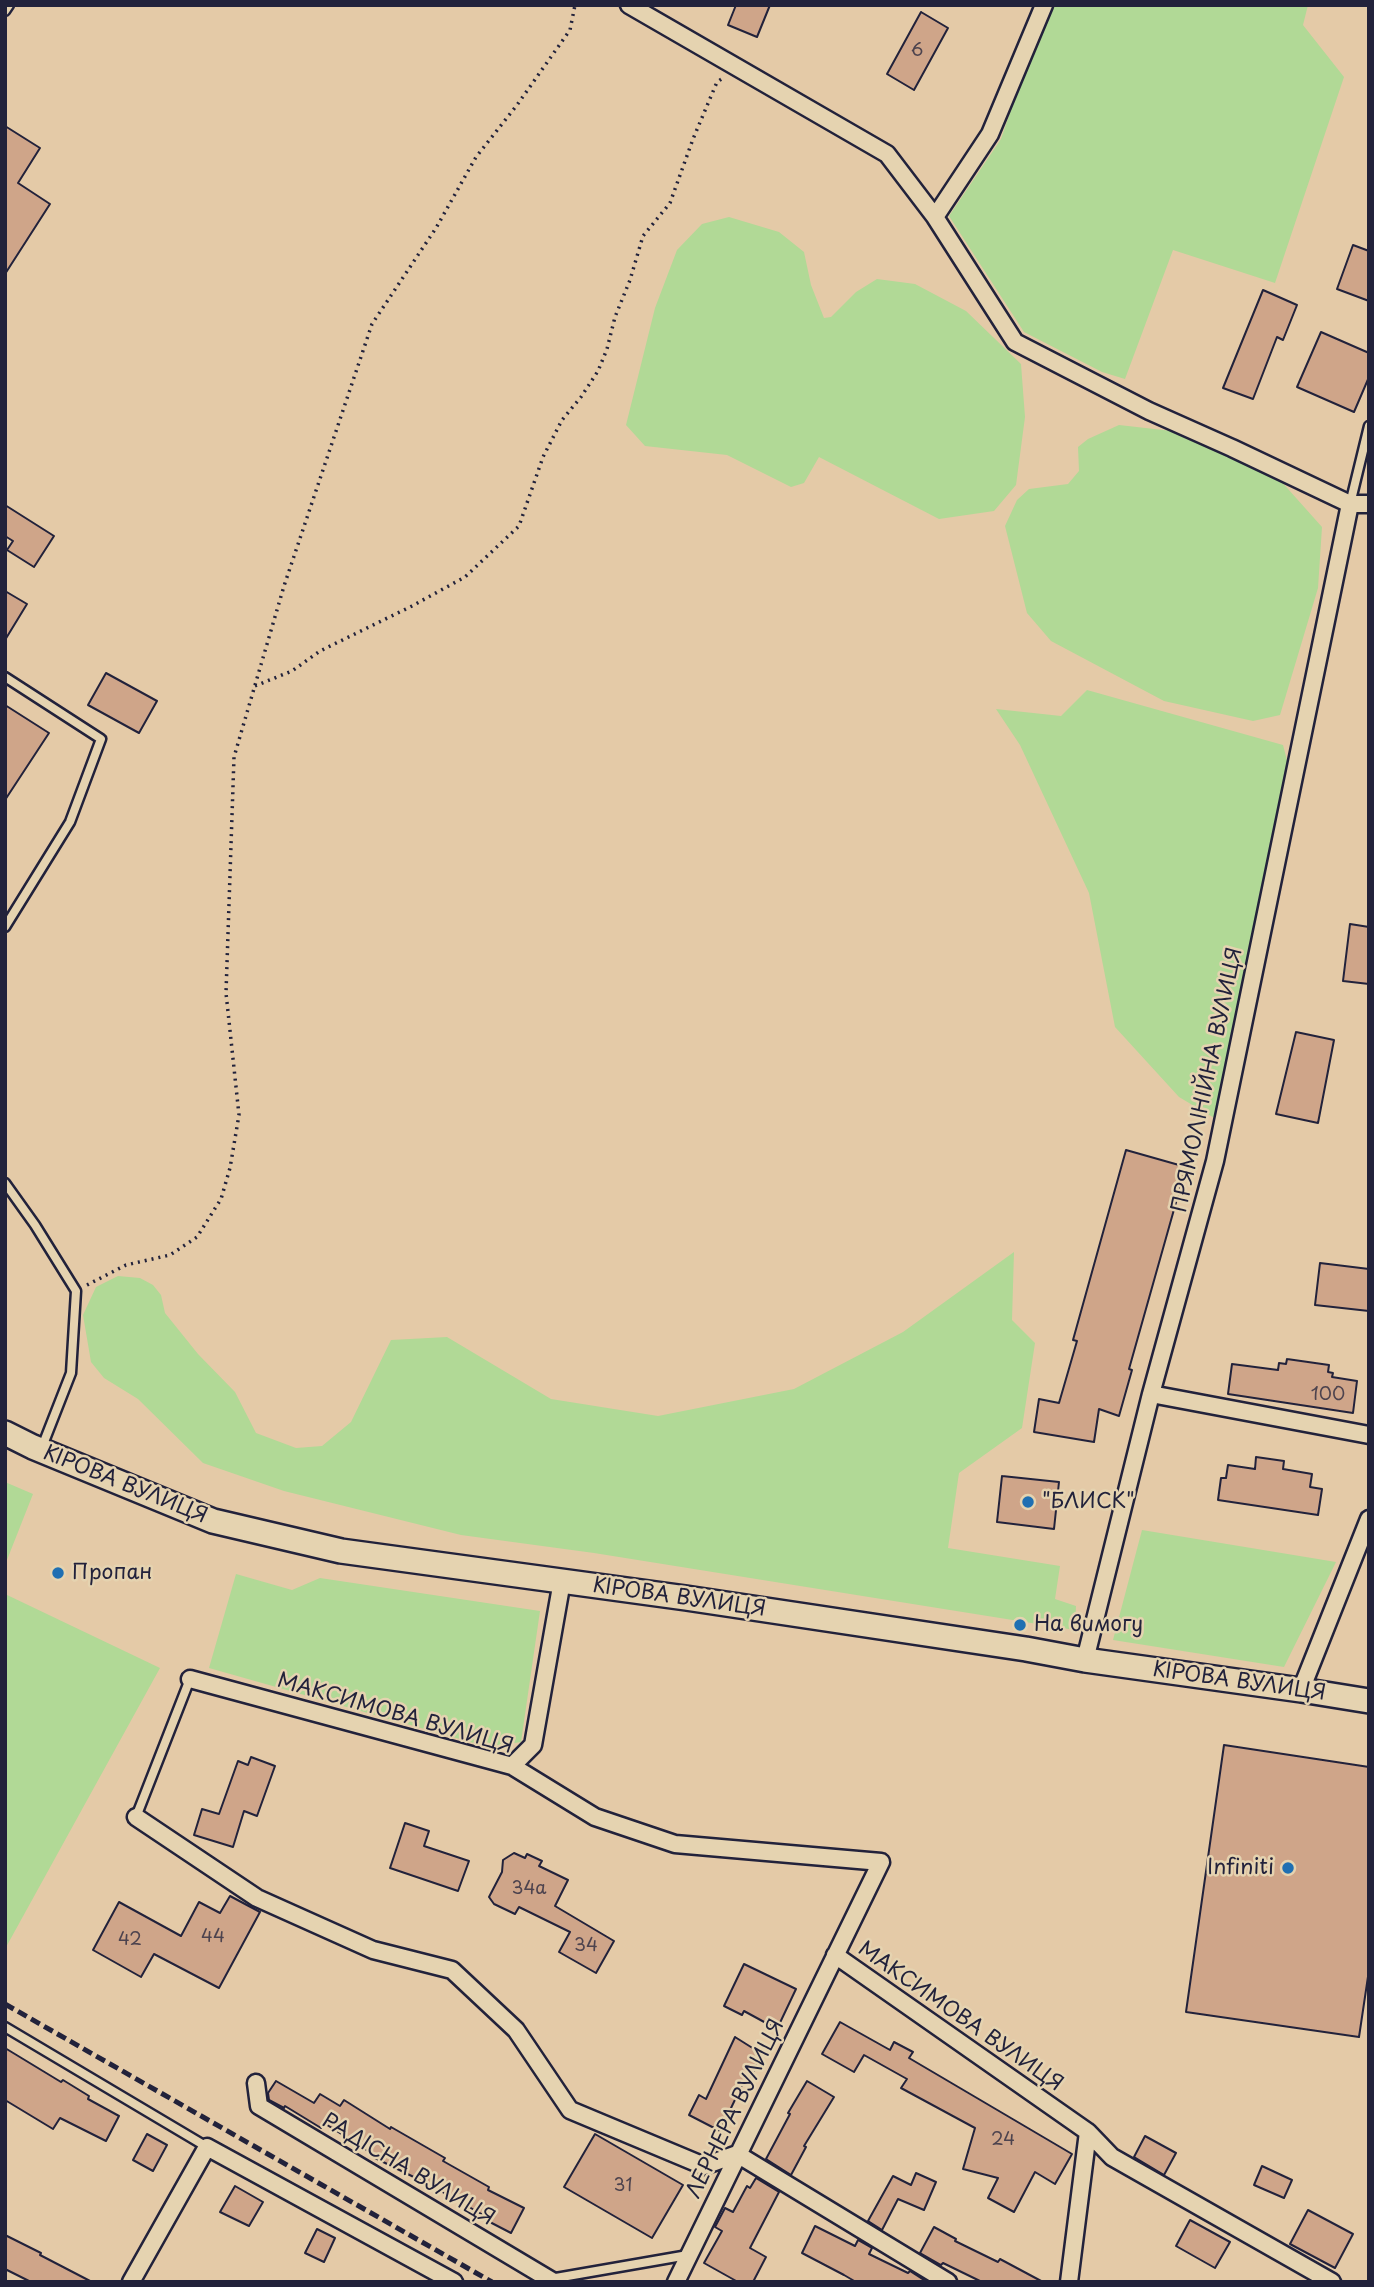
<!DOCTYPE html>
<meta charset="utf-8">
<style>
body{margin:0}
#map{position:relative;width:1374px;height:2287px;overflow:hidden;background:#e4caa7;font-family:"Playpen Sans",sans-serif}
canvas{display:block}
.frame{position:absolute;inset:0;border:7px solid #22223b;pointer-events:none}
</style>
<div id="map">
<canvas width="1374" height="2287"></canvas>
<div class="frame"></div>
</div>
<script>
const g = document.querySelector('canvas').getContext('2d');
g.lineJoin = 'round';
function fillPath(path, color) {
  g.fillStyle = color;
  g.fill(path, 'evenodd');
}
function toPath(rows) {
  const path = new Path2D();
  for (const r of rows) {
    path.moveTo(r[0], r[1]);
    for (let i = 2; i < r.length; i += 2) path.lineTo(r[i], r[i + 1]);
  }
  return path;
}
function strokePath(path, color, width, dash) {
  g.strokeStyle = color;
  g.lineWidth = width;
  g.lineCap = dash ? 'butt' : 'round';
  g.setLineDash(dash || []);
  g.stroke(path);
}
function drawText(font, color, halo, rows, align = 'center') {
  g.font = font + ' "Playpen Sans",sans-serif';
  g.lineWidth = 5;
  g.setLineDash([]);
  g.textBaseline = 'middle';
  g.strokeStyle = halo;
  g.fillStyle = color;
  for (const [text, x, y, turn = 0] of rows) {
    g.save();
    g.translate(x, y);
    g.rotate((+turn || 0) * Math.PI / 180);
    g.textAlign = isNaN(turn) ? turn : align;
    if (halo) g.strokeText(text, 0, 0);
    g.fillText(text, 0, 0);
    g.restore();
  }
}
const green = toPath([
 [1053,5,1308,5,1303,25,1344,77,1275,283,1173,250,1125,379,1102,372,1024,332,949,216,1001,139,1022,77],
 [729,217,779,232,804,252,811,285,824,318,831,317,856,292,877,279,915,284,966,311,1021,364,1025,417,1016,485,994,511,939,519,819,457,804,483,791,487,727,455,645,446,626,425,655,308,677,250,702,224],
 [1119,425,1172,431,1272,471,1322,527,1318,588,1280,715,1253,721,1164,701,1051,641,1027,613,1005,526,1017,500,1029,489,1068,484,1079,471,1078,447,1088,439],
 [1087,690,1283,745,1288,764,1216,1119,1179,1097,1115,1027,1089,893,1020,745,996,709,1061,716],
 [1014,1252,1012,1320,1035,1343,1022,1428,959,1473,948,1548,1060,1566,1055,1599,1076,1606,1075,1630,594,1553,461,1535,284,1491,203,1463,138,1399,104,1378,91,1362,83,1315,96,1287,118,1276,140,1278,153,1285,161,1295,165,1313,198,1354,235,1392,256,1433,296,1448,322,1446,351,1422,391,1340,447,1337,551,1399,658,1416,794,1389,903,1332],
 [5,1482,33,1494,5,1565],
 [1142,1530,1336,1562,1284,1667,1113,1640],
 [236,1574,292,1590,320,1578,540,1611,521,1742,488,1747,209,1668],
 [5,1594,160,1668,5,1949]
]);
const building = toPath([
 [736,5,770,5,757,37,728,25,736,5],
 [921,12,948,28,914,90,887,74,921,12],
 [5,126,40,148,18,183,50,204,5,274,5,126],
 [1353,245,1369,251,1369,301,1337,289,1353,245],
 [1263,290,1297,305,1283,340,1277,337,1253,399,1223,388,1263,290],
 [1321,332,1369,353,1369,377,1354,412,1297,387,1321,332],
 [5,505,54,536,34,567,7,550,13,541,5,536,5,505],
 [5,591,27,604,5,640,5,591],
 [106,673,157,701,139,733,88,705,106,673],
 [5,705,49,733,5,800,5,705],
 [1350,924,1369,927,1369,984,1343,981,1350,924],
 [1296,1032,1334,1040,1318,1123,1276,1114,1296,1032],
 [1126,1150,1186,1167,1129,1369,1132,1370,1119,1416,1099,1409,1094,1442,1034,1432,1039,1399,1059,1403,1077,1341,1073,1340,1126,1150],
 [1320,1263,1369,1269,1369,1311,1315,1305,1320,1263],
 [1287,1359,1329,1365,1328,1372,1333,1373,1332,1377,1357,1381,1353,1413,1228,1394,1232,1364,1278,1370,1279,1363,1286,1364,1287,1359],
 [1256,1457,1284,1461,1283,1469,1312,1474,1310,1487,1322,1489,1318,1515,1218,1500,1221,1478,1226,1478,1228,1465,1255,1469,1256,1457],
 [1002,1476,1059,1482,1054,1529,997,1522,1002,1476],
 [1224,1745,1369,1767,1369,1970,1359,2037,1186,2012,1224,1745],
 [251,1757,275,1766,257,1816,244,1811,233,1847,194,1835,202,1809,219,1814,238,1761,248,1765,251,1757],
 [405,1823,429,1831,424,1846,469,1861,458,1891,390,1868,405,1823],
 [514,1853,525,1858,527,1854,542,1861,539,1866,568,1880,555,1906,614,1941,596,1973,559,1952,570,1932,519,1907,515,1914,494,1904,489,1897,502,1872,503,1860,514,1853],
 [230,1896,260,1912,219,1988,154,1954,141,1977,93,1950,119,1902,181,1936,199,1902,220,1913,230,1896],
 [744,1964,796,1989,777,2029,744,2011,742,2015,724,2006,744,1964],
 [840,2022,890,2050,894,2042,913,2052,909,2058,1072,2154,1055,2184,1035,2172,1014,2212,988,2198,998,2178,963,2169,975,2128,901,2088,907,2079,864,2055,854,2072,822,2054,840,2022],
 [735,2037,762,2054,747,2085,743,2083,720,2131,689,2115,699,2095,706,2099,735,2037],
 [5,2048,61,2082,63,2080,89,2096,88,2099,119,2116,106,2141,60,2118,53,2129,5,2100,5,2048],
 [276,2081,314,2103,320,2094,340,2106,344,2100,390,2129,391,2127,445,2158,443,2161,489,2187,488,2190,524,2208,511,2233,484,2219,485,2216,430,2185,375,2158,376,2156,324,2123,321,2128,285,2106,284,2108,269,2100,268,2093,276,2081],
 [807,2081,834,2097,804,2146,806,2147,791,2175,766,2159,790,2114,788,2113,807,2081],
 [147,2134,167,2145,153,2171,133,2160,147,2134],
 [595,2134,683,2185,652,2238,564,2187,595,2134],
 [1145,2136,1176,2153,1164,2175,1134,2157,1145,2136],
 [1262,2166,1292,2180,1284,2198,1254,2185,1262,2166],
 [916,2173,936,2182,924,2210,898,2199,882,2230,868,2221,893,2176,911,2185,916,2173],
 [756,2178,779,2192,750,2248,766,2257,753,2282,738,2282,704,2263,722,2231,715,2227,725,2208,733,2212,747,2186,750,2188,756,2178],
 [235,2186,263,2202,249,2226,220,2212,235,2186],
 [1308,2210,1353,2234,1335,2268,1290,2244,1308,2210],
 [1190,2220,1230,2242,1215,2268,1176,2246,1190,2220],
 [815,2226,855,2246,858,2240,872,2248,869,2254,908,2273,910,2271,927,2282,856,2282,844,2275,802,2253,815,2226],
 [934,2227,956,2239,955,2241,998,2262,1000,2259,1043,2282,982,2282,943,2263,941,2265,920,2253,934,2227],
 [317,2229,335,2238,324,2262,305,2253,317,2229],
 [5,2235,41,2253,40,2255,92,2282,31,2282,5,2269,5,2235]
]);
const path = toPath([
 [255,686,292,671,320,651,412,606,465,577,519,526,543,457,562,420,581,397,598,371,607,349,615,317,630,280,643,236,670,203,693,139,717,82,723,78],
 [87,1285,126,1265,170,1255,197,1237,221,1199,230,1168,239,1115,226,993,234,757,284,586,372,324,436,228,476,157,517,105,570,30,575,5]
]);
const lane = toPath([
 [5,11,9,5],
 [1350,504,1369,426],
 [5,677,101,739,70,822,5,927],
 [5,1183,35,1225,76,1291,71,1373,42,1447],
 [136,1817,190,1679],
 [5,2027,207,2147],
 [550,2279,688,2255]
]);
const street = toPath([
 [629,5,887,154,935,217,1015,342,1149,411,1232,448,1350,504,1369,504],
 [935,217,990,134,1044,5],
 [1151,1394,1369,1435],
 [1085,1660,1151,1394,1215,1161,1350,504],
 [190,1679,512,1766,595,1817,675,1844,881,1862,676,2282],
 [1301,1690,1369,1519],
 [512,1766,533,1745,562,1581],
 [136,1817,257,1898,373,1950,452,1970,516,2030,570,2110,704,2166,737,2154,948,2282],
 [835,1955,1088,2132,1112,2157,1332,2282],
 [256,2083,259,2106,554,2282],
 [131,2282,207,2147,454,2282],
 [1069,2282,1088,2132]
]);
const secondary = toPath([
 [5,1433,33,1447,213,1521,341,1551,686,1598,1026,1649,1085,1660,1301,1690,1369,1701]
]);
const rail = toPath([
 [5,2004,492,2282]
]);
const markers = [
 [1028,1502,7,"#1f6fb2"],
 [58,1573,7,"#1f6fb2"],
 [1020,1625,7,"#1f6fb2"],
 [1288,1868,7,"#1f6fb2"]
];
const numberNames = [
 ["6",917,51],
 ["100",1328,1395],
 ["34а",529,1889],
 ["44",213,1937],
 ["42",130,1940],
 ["34",586,1946],
 ["24",1003,2140],
 ["31",623,2186]
];
const streetNames = [
 ["ПРЯМОЛІНІЙНА ВУЛИЦЯ",1208,1080,-78],
 ["КІРОВА ВУЛИЦЯ",125,1485,22],
 ["КІРОВА ВУЛИЦЯ",679,1598,8],
 ["КІРОВА ВУЛИЦЯ",1239,1682,8],
 ["МАКСИМОВА ВУЛИЦЯ",395,1714,16],
 ["МАКСИМОВА ВУЛИЦЯ",960,2017,35],
 ["ЛЕРНЕРА ВУЛИЦЯ",736,2109,-64],
 ["РАДІСНА ВУЛИЦЯ",408,2170,31]
];
const poiNames = [
 ["\"БЛИСК\"",1042,1502],
 ["Пропан",72,1573],
 ["На вимогу",1034,1625],
 ["Infiniti",1274,1868,"right"]
];
fillPath(green, '#b1d996');
fillPath(building, '#cfa589');
strokePath(building, '#22223b', 2);
strokePath(lane, '#22223b', 13);
strokePath(street, '#22223b', 21);
strokePath(secondary, '#22223b', 28);
strokePath(path, '#22223b', 3.5, [2, 5]);
strokePath(lane, '#e5d3b0', 8);
strokePath(street, '#e5d3b0', 16);
strokePath(secondary, '#e5d3b0', 23);
strokePath(rail, '#22223b', 5, [10, 5]);
for (const [x, y, r, color] of markers) {
  const dot = new Path2D();
  dot.arc(x, y, r, 0, 2 * Math.PI);
  g.fillStyle = color;
  g.fill(dot);
  strokePath(dot, '#e5d3b0', 2.5);
}
drawText('18px', '#4d434e', null, numberNames);
drawText('21px', '#22223b', '#e5d3b0', streetNames);
drawText('21px', '#22223b', '#e5d3b0', poiNames, 'left');
</script>
